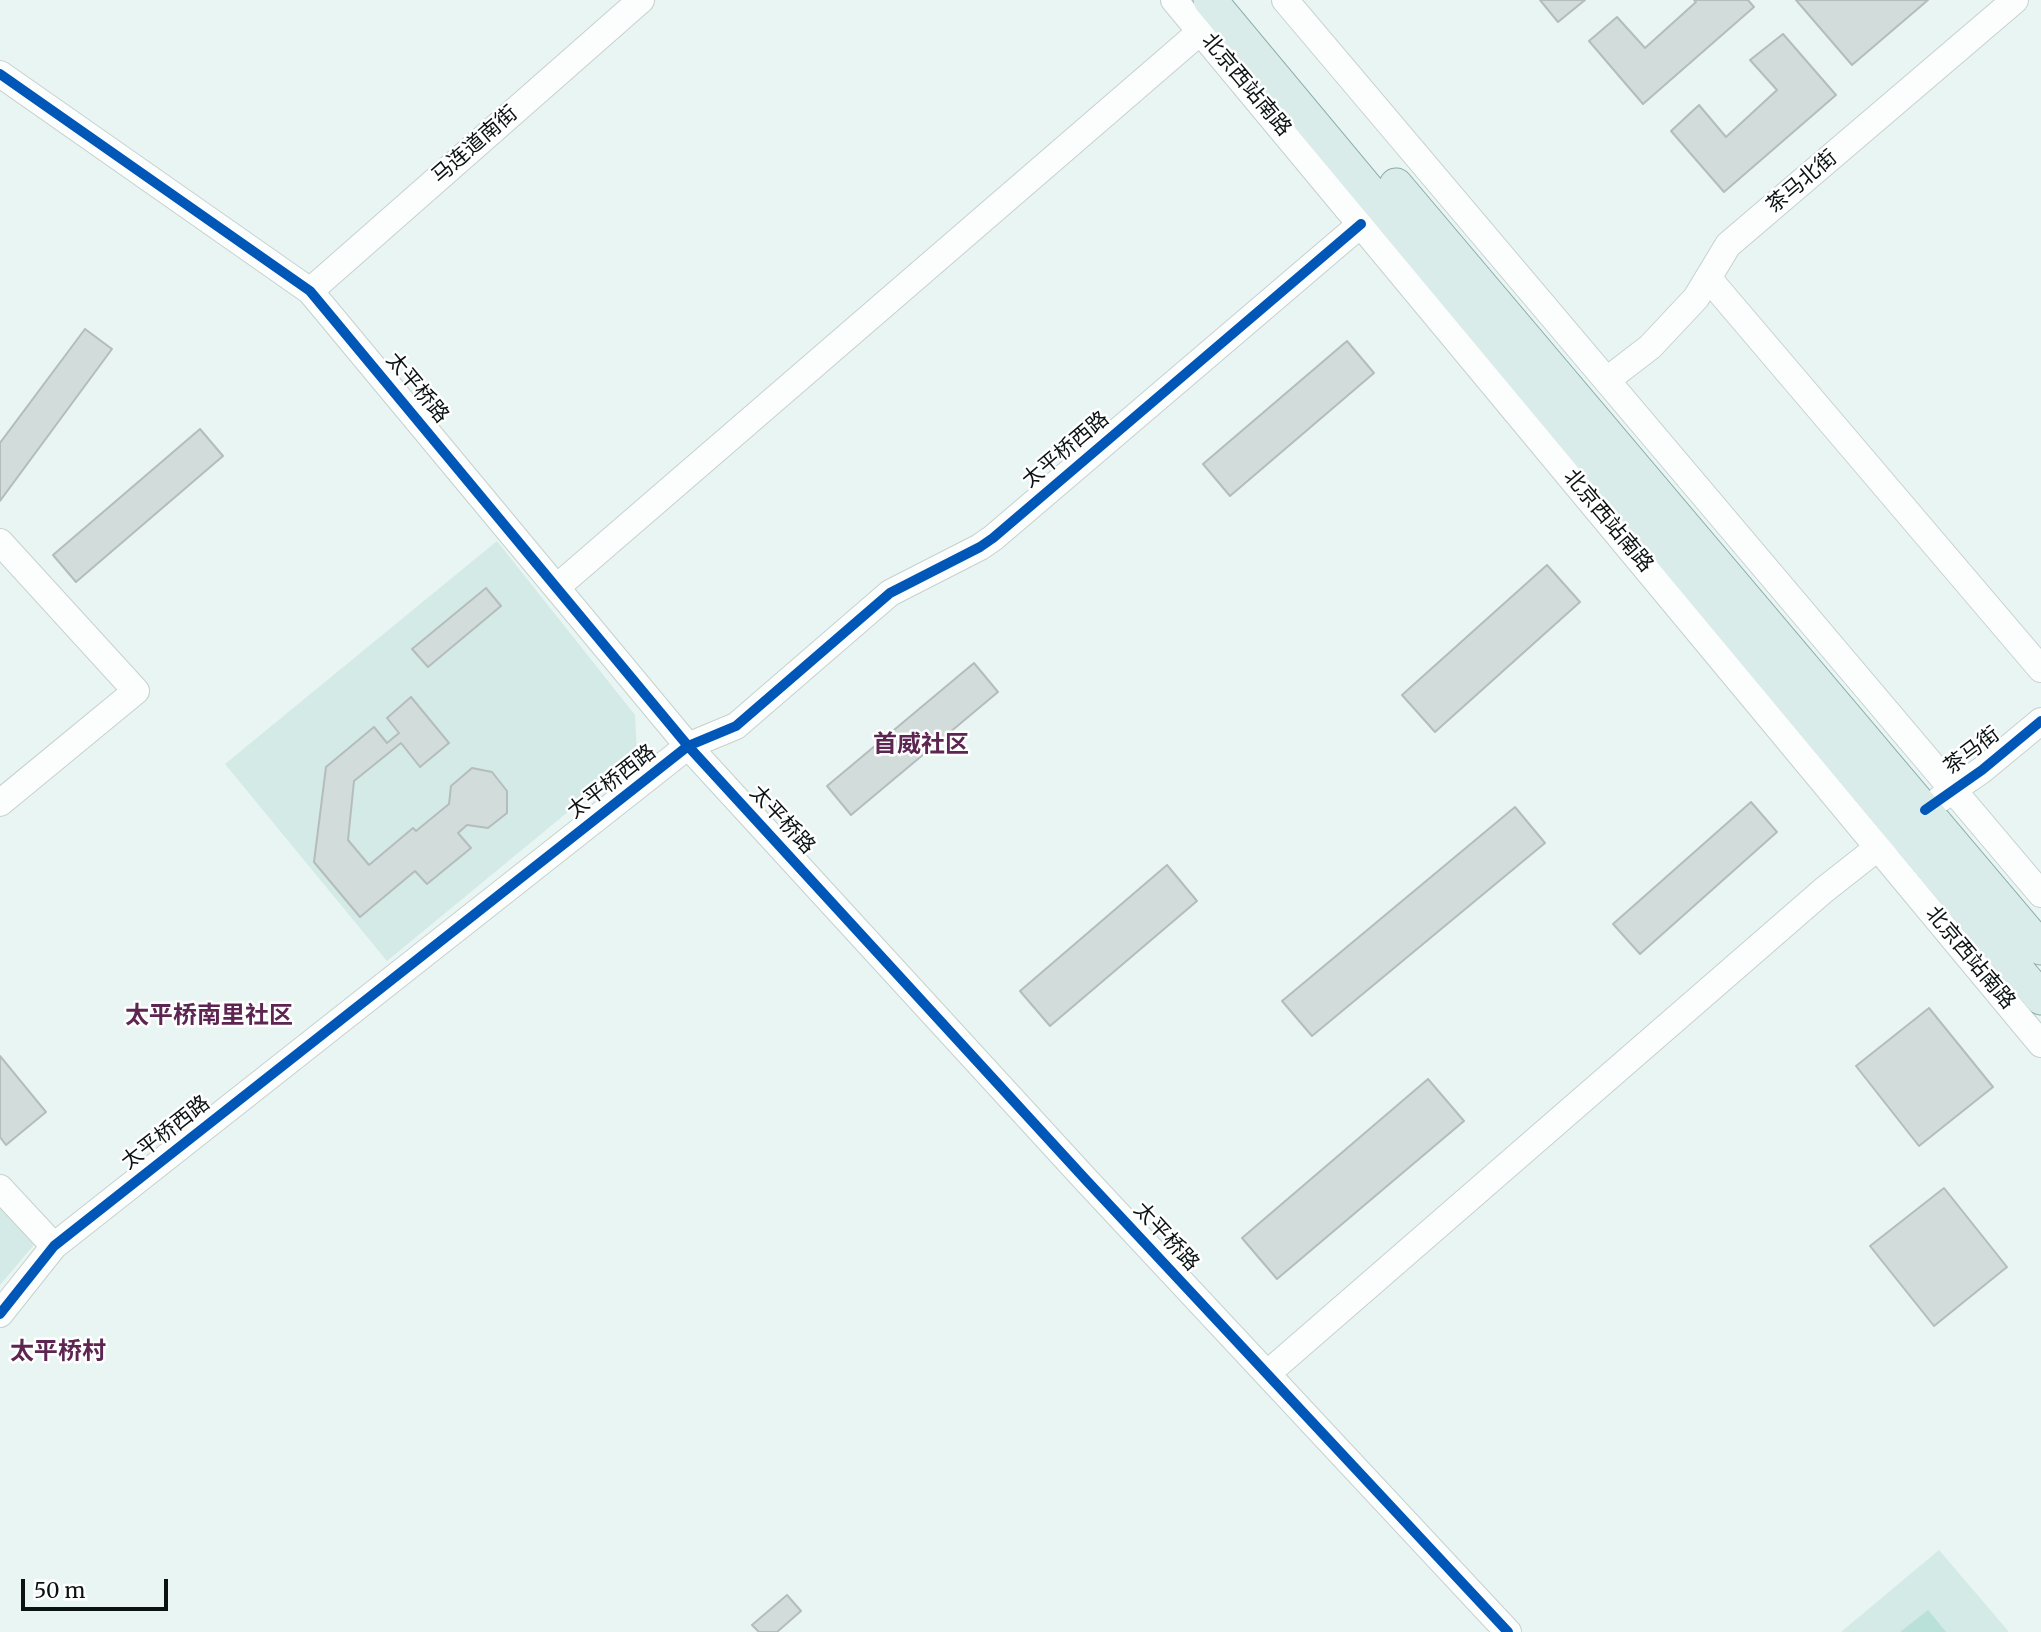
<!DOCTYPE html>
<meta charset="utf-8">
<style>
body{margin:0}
#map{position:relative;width:2041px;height:1632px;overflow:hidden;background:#e8f5f2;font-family:Merriweather,serif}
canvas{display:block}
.scale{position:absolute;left:21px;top:1579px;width:147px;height:32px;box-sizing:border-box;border:4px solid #0b1312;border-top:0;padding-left:9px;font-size:21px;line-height:24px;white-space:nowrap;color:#0b1312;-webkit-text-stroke:5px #fff;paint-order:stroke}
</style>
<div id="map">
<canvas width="2041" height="1632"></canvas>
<div class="scale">50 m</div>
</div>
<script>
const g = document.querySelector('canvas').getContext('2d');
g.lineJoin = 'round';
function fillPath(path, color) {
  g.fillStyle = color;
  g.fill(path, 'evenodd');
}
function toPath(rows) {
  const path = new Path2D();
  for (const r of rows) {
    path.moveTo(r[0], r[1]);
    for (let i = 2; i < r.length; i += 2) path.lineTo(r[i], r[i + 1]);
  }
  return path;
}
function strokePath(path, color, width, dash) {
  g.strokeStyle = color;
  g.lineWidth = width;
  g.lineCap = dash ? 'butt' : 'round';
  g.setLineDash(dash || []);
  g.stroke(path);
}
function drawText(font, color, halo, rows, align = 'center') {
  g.font = font + ' Merriweather,"Noto Sans SC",serif';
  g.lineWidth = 5;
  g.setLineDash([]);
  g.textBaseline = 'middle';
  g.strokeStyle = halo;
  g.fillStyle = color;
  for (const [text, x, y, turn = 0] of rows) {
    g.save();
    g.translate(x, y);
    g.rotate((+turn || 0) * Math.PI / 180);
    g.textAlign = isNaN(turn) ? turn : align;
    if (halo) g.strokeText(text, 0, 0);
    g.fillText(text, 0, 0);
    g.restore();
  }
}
const built = toPath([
 [497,541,635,715,637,755,387,961,225,764],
 [0,1198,38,1240,0,1285],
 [1939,1550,2009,1632,1841,1632]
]);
const green = toPath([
 [1928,1610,1946,1632,1900,1632]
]);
const building = toPath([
 [1540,0,1585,0,1558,22,1540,0],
 [1694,0,1748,0,1754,7,1643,104,1589,41,1617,17,1645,48,1696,2,1694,0],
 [1796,0,1928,0,1852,65,1796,0],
 [1783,34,1836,95,1724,192,1671,131,1699,105,1726,137,1777,90,1750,60,1783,34],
 [85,329,112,349,0,501,0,443,85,329],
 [1347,341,1374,373,1230,496,1203,464,1347,341],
 [200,429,223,456,76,582,53,555,200,429],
 [1547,565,1580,602,1435,732,1402,695,1547,565],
 [486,588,501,606,428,667,412,649,486,588],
 [974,663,998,692,851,815,827,786,974,663],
 [411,697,449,743,420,767,401,743,354,781,348,840,369,865,413,828,416,831,449,804,451,786,472,768,492,772,507,791,507,813,488,828,467,825,458,833,471,848,427,884,415,871,360,917,314,862,326,767,374,727,387,743,399,733,387,718,411,697],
 [1751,802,1777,832,1640,954,1613,924,1751,802],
 [1515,807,1545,843,1312,1036,1282,1001,1515,807],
 [1167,865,1197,901,1050,1026,1020,991,1167,865],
 [1929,1008,1993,1087,1919,1146,1856,1066,1929,1008],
 [0,1056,46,1112,6,1145,0,1137,0,1056],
 [1428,1079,1464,1121,1277,1279,1242,1238,1428,1079],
 [1944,1188,2007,1267,1934,1326,1870,1246,1944,1188],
 [787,1595,801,1611,777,1632,759,1632,752,1625,787,1595]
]);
const minor = toPath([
 [1174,0,2041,1044],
 [1285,0,2041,894],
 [0,74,310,291,688,746,1086,1180,1508,1632],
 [1709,279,2041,669],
 [310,291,641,0],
 [1607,380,1650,347,1696,298,1728,245,2015,0],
 [0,542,136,691,0,803],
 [557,587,1201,31],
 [1940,799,1982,770,2041,721],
 [0,1188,54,1246],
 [0,1314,54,1246,688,746,736,726,890,593,980,547,993,538,1361,224],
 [1268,1373,1824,890,1890,838]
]);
const major = toPath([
 [1210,0,2041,998],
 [1396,185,2041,948]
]);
const cycleway = toPath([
 [0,74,310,291,688,746,1086,1180,1508,1632],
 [1925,810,1982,770,2041,721],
 [0,1314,54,1246,688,746,736,726,890,593,980,547,993,538,1361,224]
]);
const streetNames = [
 ["北京西站南路",1246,85,50],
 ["马连道南街",475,145,-41],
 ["茶马北街",1802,182,-40],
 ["太平桥路",417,388,50],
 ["太平桥西路",1066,450,-40],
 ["北京西站南路",1608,521,50],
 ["茶马街",1972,751,-37],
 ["太平桥西路",612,782,-38],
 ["太平桥路",782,820,47],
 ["北京西站南路",1970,958,50],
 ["太平桥西路",166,1133,-38],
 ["太平桥路",1166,1237,47]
];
const quarterNames = [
 ["首威社区",921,745],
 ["太平桥南里社区",209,1016],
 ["太平桥村",58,1352]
];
fillPath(built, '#d4eae6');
fillPath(green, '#b9e1da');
fillPath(building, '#d2dcda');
strokePath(building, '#b4bdbc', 2);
strokePath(minor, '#c7d1cf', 28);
strokePath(major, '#8aaca9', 35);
strokePath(minor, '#fcfefd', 26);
strokePath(major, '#daecea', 33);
strokePath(cycleway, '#0057b8', 10);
drawText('21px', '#0b1312', '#fff', streetNames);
drawText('bold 24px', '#5d2652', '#fff', quarterNames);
</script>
